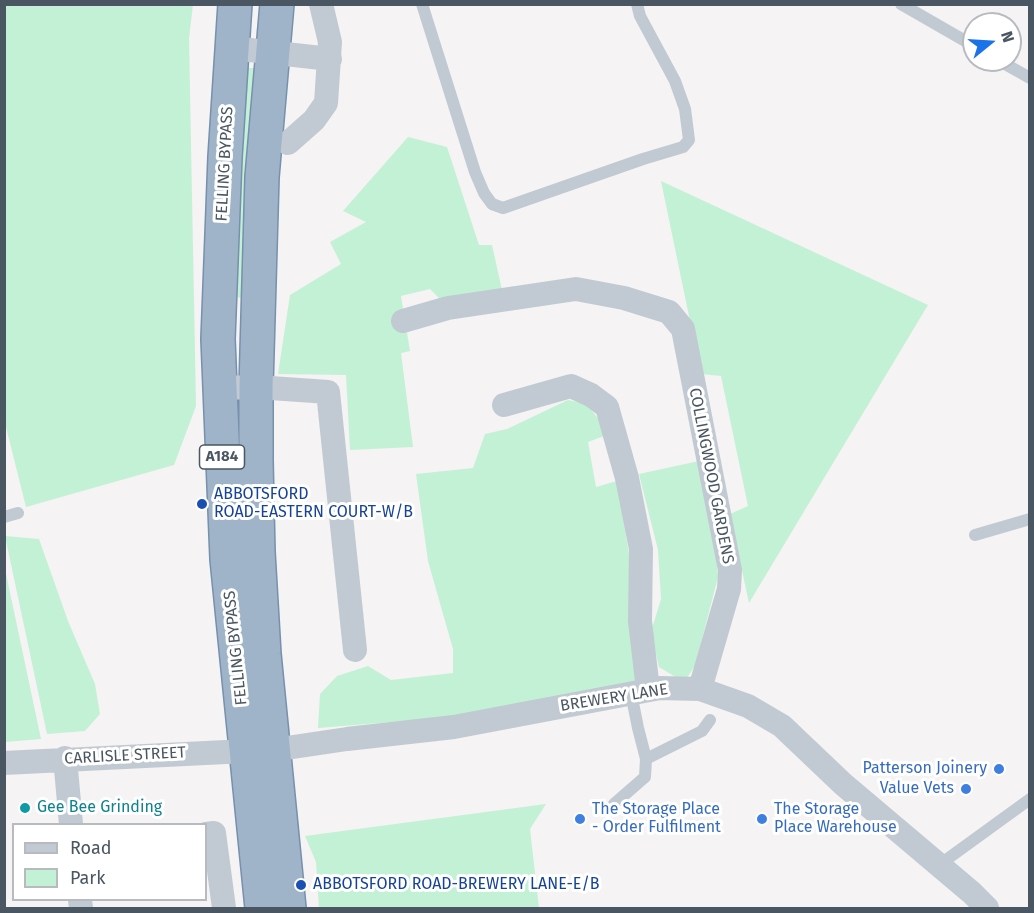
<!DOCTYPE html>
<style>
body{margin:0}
#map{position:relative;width:1034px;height:913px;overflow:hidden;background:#f5f3f3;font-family:"Fira Sans",sans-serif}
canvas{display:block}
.frame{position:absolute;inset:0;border:6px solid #4a5661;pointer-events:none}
.legend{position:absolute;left:12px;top:823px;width:195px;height:78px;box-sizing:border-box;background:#fff;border:2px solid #b7bbc0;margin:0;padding:8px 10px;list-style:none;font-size:18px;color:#4a5661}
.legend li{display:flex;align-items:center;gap:12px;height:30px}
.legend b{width:30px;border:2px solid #b7bbc0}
.north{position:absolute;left:962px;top:12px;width:60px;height:60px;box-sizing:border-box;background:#fff;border:2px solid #b7bbc0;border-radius:50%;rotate:72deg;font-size:16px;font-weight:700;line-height:24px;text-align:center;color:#4a5661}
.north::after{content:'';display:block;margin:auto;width:21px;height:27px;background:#1a73e8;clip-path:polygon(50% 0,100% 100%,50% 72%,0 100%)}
</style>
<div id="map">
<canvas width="1034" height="913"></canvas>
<div class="frame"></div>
<ul class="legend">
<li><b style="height:8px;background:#c1cad2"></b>Road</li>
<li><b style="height:16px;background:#c3f1d5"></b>Park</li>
</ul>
<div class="north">N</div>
</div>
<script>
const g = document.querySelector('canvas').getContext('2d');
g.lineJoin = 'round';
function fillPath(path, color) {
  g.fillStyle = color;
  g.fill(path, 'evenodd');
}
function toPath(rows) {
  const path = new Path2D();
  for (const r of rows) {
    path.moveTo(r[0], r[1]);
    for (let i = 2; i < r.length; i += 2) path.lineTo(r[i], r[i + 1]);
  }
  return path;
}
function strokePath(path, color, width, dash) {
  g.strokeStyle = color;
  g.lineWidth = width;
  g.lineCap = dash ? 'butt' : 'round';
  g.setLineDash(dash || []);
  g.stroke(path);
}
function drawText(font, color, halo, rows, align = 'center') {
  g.font = font + ' "Fira Sans",sans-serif';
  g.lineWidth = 6;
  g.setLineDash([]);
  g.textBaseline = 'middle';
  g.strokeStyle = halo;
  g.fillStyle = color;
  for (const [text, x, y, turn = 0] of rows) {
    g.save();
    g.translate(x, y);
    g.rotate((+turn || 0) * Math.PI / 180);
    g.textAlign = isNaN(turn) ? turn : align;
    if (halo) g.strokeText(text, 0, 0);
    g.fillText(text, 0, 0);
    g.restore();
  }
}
const green = toPath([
 [4,5,193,5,189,38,196,406,174,465,26,507,5,423],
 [247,68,257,68,245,298,231,297],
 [408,137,447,147,479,245,492,245,502,290,442,301,430,289,401,296,410,351,401,353,413,447,350,450,346,375,278,374,290,295,341,264,330,242,366,222,343,211],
 [661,181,928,305,749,603,730,514,748,506,721,376,701,374],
 [568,400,587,404,602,424,607,435,588,442,596,487,617,481,630,560,637,682,454,717,318,728,320,694,337,676,368,666,391,680,453,673,453,649,428,561,416,474,473,468,485,434,507,429],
 [699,461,715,532,718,577,695,666,684,682,659,667,651,632,661,599,658,550,639,474],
 [5,536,39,539,68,621,95,684,100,714,85,731,47,734],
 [5,569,41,739,5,742],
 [546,804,530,829,539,908,319,908,316,862,305,836]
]);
const service = toPath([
 [422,4,475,172,484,193,492,204,503,208,643,159,683,147,689,140,685,109,675,81,640,16,637,4],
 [901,4,974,46],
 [998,60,1030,78],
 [4,517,18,513],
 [975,535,1030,519],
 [646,759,702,731,710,720],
 [614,804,645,777,646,759,638,728,631,693],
 [939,865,1030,799]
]);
const minor = toPath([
 [232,48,330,59],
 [288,143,314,120,326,103,330,42,321,4],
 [403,321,448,308,576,289,624,298,669,312,683,329,730,570,729,589,700,689],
 [221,388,256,387,328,392,355,650],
 [504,405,571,386,591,395,607,407,627,478,641,549,640,621,648,690],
 [273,750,347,739,454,727,660,688,700,689,748,706,782,726,843,784,972,893,987,908],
 [65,758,71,824],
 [4,763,246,751],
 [206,834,214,833,224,908],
 [80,900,81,908]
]);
const trunk = toPath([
 [235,4,225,157,218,339,227,559,262,908],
 [277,4,262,177,256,387,256,460,258,552,264,654,289,908]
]);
const markers = [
 [202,504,6,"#1a4fb4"],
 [999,769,6,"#3f7fe0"],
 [966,789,6,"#3f7fe0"],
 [25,808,6,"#0f9aa8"],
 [580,819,6,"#3f7fe0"],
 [762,819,6,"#3f7fe0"],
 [301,885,6,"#1a4fb4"]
];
const shields = [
 [222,457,45]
];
const shieldNames = [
 ["A184",222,457]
];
const streetNames = [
 ["FELLING BYPASS",225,164,-87],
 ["COLLINGWOOD GARDENS",711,476,79],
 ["FELLING BYPASS",236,648,-96],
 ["BREWERY LANE",614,698,-9],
 ["CARLISLE STREET",125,756,-3]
];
const transitNames = [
 ["ABBOTSFORD",214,495],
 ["ROAD-EASTERN COURT-W/B",214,513],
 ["ABBOTSFORD ROAD-BREWERY LANE-E/B",313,885]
];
const shopNames = [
 ["Patterson Joinery",987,769],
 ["Value Vets",954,789],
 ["The Storage Place",592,810,"left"],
 ["- Order Fulfilment",592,828,"left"],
 ["The Storage",774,810,"left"],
 ["Place Warehouse",774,828,"left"]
];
const cultureNames = [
 ["Gee Bee Grinding",37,808]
];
fillPath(green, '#c3f1d5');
strokePath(trunk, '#7690ad', 36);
strokePath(service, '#c1cad2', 12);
strokePath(minor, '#c1cad2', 24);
strokePath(trunk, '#9fb4c9', 33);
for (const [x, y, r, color] of markers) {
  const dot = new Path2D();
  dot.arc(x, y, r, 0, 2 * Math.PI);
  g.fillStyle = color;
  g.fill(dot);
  strokePath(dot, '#fff', 2);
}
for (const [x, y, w] of shields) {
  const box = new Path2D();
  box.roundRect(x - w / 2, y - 12, w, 24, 4.5);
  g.fillStyle = '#fff';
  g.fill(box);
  strokePath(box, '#4a5661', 1.5);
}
drawText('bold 15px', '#4a5661', null, shieldNames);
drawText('16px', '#4a5661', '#fff', streetNames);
drawText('16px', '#164399', '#fff', transitNames, 'left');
drawText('16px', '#366cbe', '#fff', shopNames, 'right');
drawText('16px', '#0d838f', '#fff', cultureNames, 'left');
</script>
